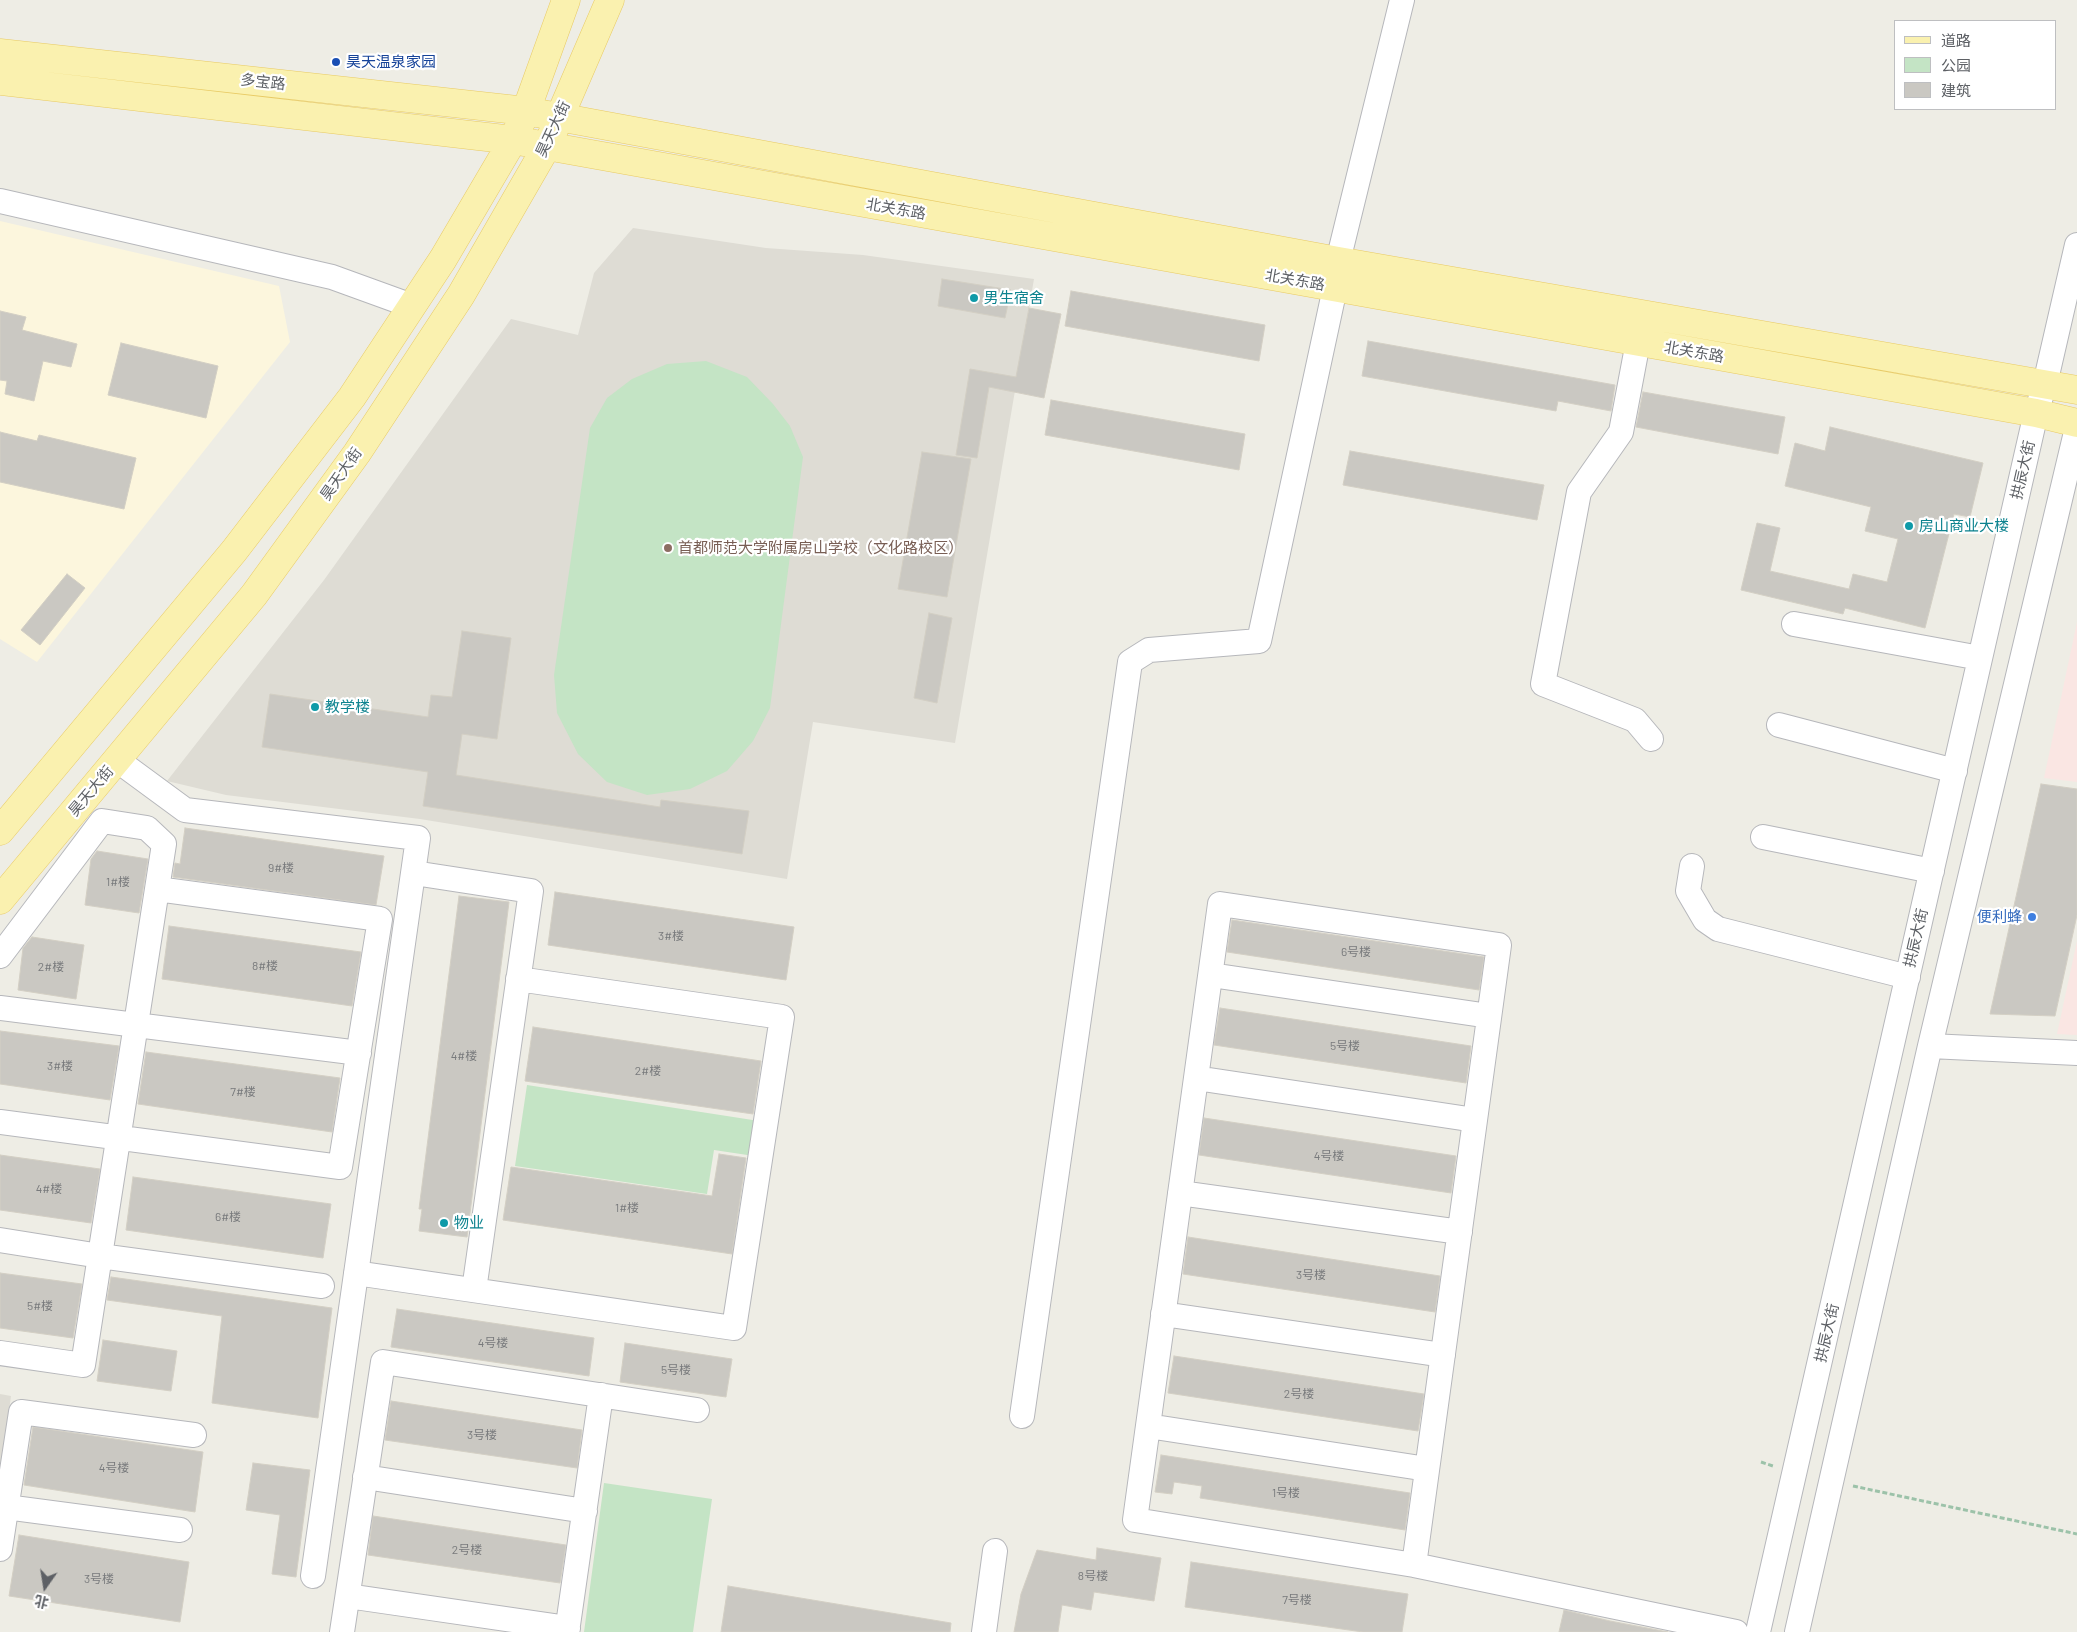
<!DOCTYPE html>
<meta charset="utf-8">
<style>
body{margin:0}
#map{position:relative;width:2077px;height:1632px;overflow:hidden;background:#eeede5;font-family:Barlow,"Noto Sans SC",sans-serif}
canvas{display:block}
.legend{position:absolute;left:1894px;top:20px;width:162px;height:90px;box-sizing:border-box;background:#fff;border:1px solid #bebfc1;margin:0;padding:6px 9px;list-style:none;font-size:15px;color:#5d6065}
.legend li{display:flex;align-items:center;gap:10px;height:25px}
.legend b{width:25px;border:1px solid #bebfc1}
.north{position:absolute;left:20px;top:1562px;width:50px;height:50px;-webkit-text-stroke:4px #fff;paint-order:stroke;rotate:193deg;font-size:14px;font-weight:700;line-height:20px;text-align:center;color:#5d6065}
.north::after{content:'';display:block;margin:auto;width:18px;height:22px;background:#5d6065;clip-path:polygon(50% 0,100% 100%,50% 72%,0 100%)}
</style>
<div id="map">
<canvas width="2077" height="1632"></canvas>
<ul class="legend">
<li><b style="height:6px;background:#faf1af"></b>道路</li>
<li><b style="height:14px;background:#c4e4c5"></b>公园</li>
<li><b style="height:14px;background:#cac8c2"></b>建筑</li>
</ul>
<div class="north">北</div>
</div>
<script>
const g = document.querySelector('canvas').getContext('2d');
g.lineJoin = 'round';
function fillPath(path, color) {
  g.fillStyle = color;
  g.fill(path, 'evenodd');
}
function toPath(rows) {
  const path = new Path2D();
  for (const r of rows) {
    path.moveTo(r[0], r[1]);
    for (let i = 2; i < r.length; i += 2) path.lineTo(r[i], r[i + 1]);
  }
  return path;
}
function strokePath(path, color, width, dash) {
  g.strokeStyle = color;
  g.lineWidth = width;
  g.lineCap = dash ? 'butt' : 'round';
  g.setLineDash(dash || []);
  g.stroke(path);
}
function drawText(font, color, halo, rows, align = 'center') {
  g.font = font + ' Barlow,"Noto Sans SC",sans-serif';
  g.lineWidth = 4.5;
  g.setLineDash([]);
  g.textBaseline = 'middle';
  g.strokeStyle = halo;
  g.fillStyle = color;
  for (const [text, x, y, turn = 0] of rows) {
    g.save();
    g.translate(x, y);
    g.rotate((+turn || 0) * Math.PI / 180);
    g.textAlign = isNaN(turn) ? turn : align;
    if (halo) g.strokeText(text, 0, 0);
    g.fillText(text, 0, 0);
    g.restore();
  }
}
const commercial = toPath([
 [0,221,279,286,290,342,37,662,0,639]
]);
const education = toPath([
 [633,228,766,248,863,255,1034,279,955,743,813,722,787,879,420,819,226,795,167,781,324,580,511,319,578,335,594,273],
 [0,1394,11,1396,0,1478]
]);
const medical = toPath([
 [2077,622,2077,782,2044,778],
 [2077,941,2077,1035,2057,1034]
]);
const green = toPath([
 [706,361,747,377,773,404,790,426,803,457,770,708,753,741,727,771,690,789,647,795,607,782,578,754,557,713,554,675,590,428,607,398,632,379,667,364],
 [527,1085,759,1121,754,1156,714,1150,707,1194,515,1166],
 [604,1483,712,1499,693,1632,584,1632]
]);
const building = toPath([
 [942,279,1011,290,1005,318,938,306,942,279],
 [1071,291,1265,325,1259,361,1065,326,1071,291],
 [1029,308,1061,314,1044,398,989,387,977,458,956,455,970,369,1016,377,1029,308],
 [0,311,26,317,22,330,77,344,71,367,43,361,34,401,5,394,7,381,0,380,0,311],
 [1368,341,1615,385,1611,411,1558,401,1556,411,1362,376,1368,341],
 [121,343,218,366,206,418,108,395,121,343],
 [1643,392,1785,417,1778,454,1636,427,1643,392],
 [1051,400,1245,434,1239,470,1045,435,1051,400],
 [1830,427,1983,463,1970,517,1954,514,1925,628,1845,608,1843,614,1741,590,1757,523,1780,528,1770,571,1849,589,1853,574,1887,582,1898,539,1865,531,1871,507,1785,486,1795,443,1825,451,1830,427],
 [0,432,37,441,39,435,136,458,124,509,0,482,0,432],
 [1350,451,1544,485,1537,520,1343,485,1350,451],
 [922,452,971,459,947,597,898,589,922,452],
 [67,574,85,588,40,645,21,630,67,574],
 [929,613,952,618,937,703,914,698,929,613],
 [462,631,511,638,497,739,462,734,456,775,660,807,661,800,749,811,742,854,423,806,428,772,262,747,270,694,428,717,431,695,452,697,462,631],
 [2041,784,2077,789,2077,915,2055,1016,1990,1014,2041,784],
 [185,828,384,856,376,905,173,877,175,863,180,864,185,828],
 [97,851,148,859,139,913,85,905,91,859,97,851],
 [555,892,794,927,786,980,548,945,555,892],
 [459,896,509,902,467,1237,419,1231,422,1209,419,1209,459,896],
 [1232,920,1484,957,1479,990,1227,952,1232,920],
 [169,926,361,952,352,1006,162,979,169,926],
 [32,937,84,945,76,999,18,990,23,948,32,937],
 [1220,1008,1471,1046,1466,1083,1214,1045,1220,1008],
 [533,1027,761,1061,753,1114,525,1081,533,1027],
 [0,1031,119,1046,110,1100,0,1084,0,1031],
 [146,1052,340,1078,332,1132,138,1104,146,1052],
 [1204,1118,1456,1156,1451,1193,1199,1155,1204,1118],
 [719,1154,746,1158,732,1254,503,1220,511,1167,712,1196,719,1154],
 [0,1155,100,1169,91,1223,0,1210,0,1155],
 [133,1177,331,1204,323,1258,126,1230,133,1177],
 [1188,1237,1440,1276,1435,1312,1183,1274,1188,1237],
 [0,1273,82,1284,73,1338,0,1328,0,1273],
 [111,1277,332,1308,318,1418,212,1403,222,1316,107,1300,111,1277],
 [397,1309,594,1338,589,1376,391,1347,397,1309],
 [103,1340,177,1351,171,1391,97,1381,103,1340],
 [625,1343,732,1359,726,1397,620,1382,625,1343],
 [1174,1356,1424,1394,1418,1431,1168,1393,1174,1356],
 [391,1401,582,1430,577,1468,385,1440,391,1401],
 [33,1427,203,1452,195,1512,24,1485,33,1427],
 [1161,1455,1410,1493,1405,1530,1200,1498,1202,1486,1174,1482,1172,1494,1155,1492,1161,1455],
 [253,1463,310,1470,296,1577,272,1574,280,1515,246,1510,253,1463],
 [373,1516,566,1545,560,1583,368,1555,373,1516],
 [19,1535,189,1562,180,1622,9,1596,19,1535],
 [1097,1548,1161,1558,1154,1601,1094,1592,1091,1610,1062,1605,1058,1632,1014,1632,1021,1594,1037,1550,1096,1560,1097,1548],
 [1191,1562,1408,1594,1402,1632,1363,1632,1185,1607,1191,1562],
 [728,1586,951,1623,950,1632,721,1632,728,1586],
 [1564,1610,1610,1621,1668,1632,1559,1632,1564,1610]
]);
const path = toPath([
 [1761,1462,1773,1466],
 [1853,1486,2077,1534]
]);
const minor = toPath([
 [0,201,332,277,412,306],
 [1338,261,1402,0],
 [1638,342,1621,432,1579,492,1543,684,1635,720,1651,739],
 [1794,624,1980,658],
 [1779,725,1955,771],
 [117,760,185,810,418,838,313,1576],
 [1763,837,1932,871],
 [1692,866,1688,891,1705,920,1718,929,1908,977],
 [414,873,531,891,474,1290],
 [0,956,102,821,147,828,164,844,83,1365,0,1353],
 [1211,975,1489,1016],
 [0,1008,359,1053],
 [1930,1046,2077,1053],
 [1196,1078,1475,1120],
 [0,1122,340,1167,380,919,157,889],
 [1180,1193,1460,1232],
 [0,1240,100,1256,322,1286],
 [356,1273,734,1328,782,1017,518,979],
 [1163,1314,1443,1355],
 [1022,1416,1130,662,1149,650,1259,641,1335,288],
 [1148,1426,1427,1469],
 [365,1477,585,1511],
 [6,1507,180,1530],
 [0,1549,21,1412,194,1435],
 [1414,1565,1499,945,1220,904,1135,1520,1414,1565,1736,1632],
 [348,1596,568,1628],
 [342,1632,383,1362,697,1410],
 [567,1632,601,1395],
 [984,1632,995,1551],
 [1758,1632,2036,413,2045,384,2077,245],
 [1797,1632,1930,1046,2077,428]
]);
const major = toPath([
 [0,53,526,111,1338,261,2077,390],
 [0,81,513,140,2036,413,2077,423],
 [0,831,234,551,352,397,443,259,513,140,526,111,566,0],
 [0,900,254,595,357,453,461,295,547,146,610,0]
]);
const markers = [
 [336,62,5,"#1a4fb4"],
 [974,298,5,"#0f9aa8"],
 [1909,526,5,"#0f9aa8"],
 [668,548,5,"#8d6e63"],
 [315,707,5,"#0f9aa8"],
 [2032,917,5,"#3f7fe0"],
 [444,1223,5,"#0f9aa8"]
];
const numberNames = [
 ["9#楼",281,868],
 ["1#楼",118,882],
 ["3#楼",671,936],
 ["6号楼",1356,952],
 ["8#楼",265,966],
 ["2#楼",51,967],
 ["5号楼",1345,1046],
 ["4#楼",464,1056],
 ["3#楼",60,1066],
 ["2#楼",648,1071],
 ["7#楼",243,1092],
 ["4号楼",1329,1156],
 ["4#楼",49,1189],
 ["1#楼",627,1208],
 ["6#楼",228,1217],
 ["3号楼",1311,1275],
 ["5#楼",40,1306],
 ["4号楼",493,1343],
 ["5号楼",676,1370],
 ["2号楼",1299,1394],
 ["3号楼",482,1435],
 ["4号楼",114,1468],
 ["1号楼",1286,1493],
 ["2号楼",467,1550],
 ["8号楼",1093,1576],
 ["3号楼",99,1579],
 ["7号楼",1297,1600]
];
const transitNames = [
 ["昊天温泉家园",346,62]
];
const streetNames = [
 ["多宝路",263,82,6],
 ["昊天大街",553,129,-65],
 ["北关东路",896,209,10],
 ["北关东路",1295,280,10],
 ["北关东路",1694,352,10],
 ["拱辰大街",2023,470,-77],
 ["昊天大街",341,474,-55],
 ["昊天大街",91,791,-50],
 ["拱辰大街",1916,938,-77],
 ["拱辰大街",1827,1333,-77]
];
const cultureNames = [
 ["男生宿舍",984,298],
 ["房山商业大楼",1919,526],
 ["教学楼",325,707],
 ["物业",454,1223]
];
const educationNames = [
 ["首都师范大学附属房山学校（文化路校区）",678,548]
];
const shopNames = [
 ["便利蜂",2022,917]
];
fillPath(commercial, '#fcf6dd');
fillPath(education, '#dedcd4');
fillPath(medical, '#fae6e3');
fillPath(green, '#c4e4c5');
fillPath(building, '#cac8c2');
strokePath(building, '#d3cfc4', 1);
strokePath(minor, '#b6b7bb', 26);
strokePath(major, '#e8ca64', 29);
strokePath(path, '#9cc2a9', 3, [5, 2.5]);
strokePath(minor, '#fff', 24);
strokePath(major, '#faf1af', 28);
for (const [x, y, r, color] of markers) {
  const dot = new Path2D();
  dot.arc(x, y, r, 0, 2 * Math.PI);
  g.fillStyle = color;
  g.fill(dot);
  strokePath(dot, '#fff', 2);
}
drawText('12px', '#787a7c', null, numberNames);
drawText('15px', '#164399', '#fff', transitNames, 'left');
drawText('15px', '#5d6065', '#fff', streetNames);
drawText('15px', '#0d838f', '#fff', cultureNames, 'left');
drawText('15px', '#785e54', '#fff', educationNames, 'left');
drawText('15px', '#366cbe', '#fff', shopNames, 'right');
</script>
